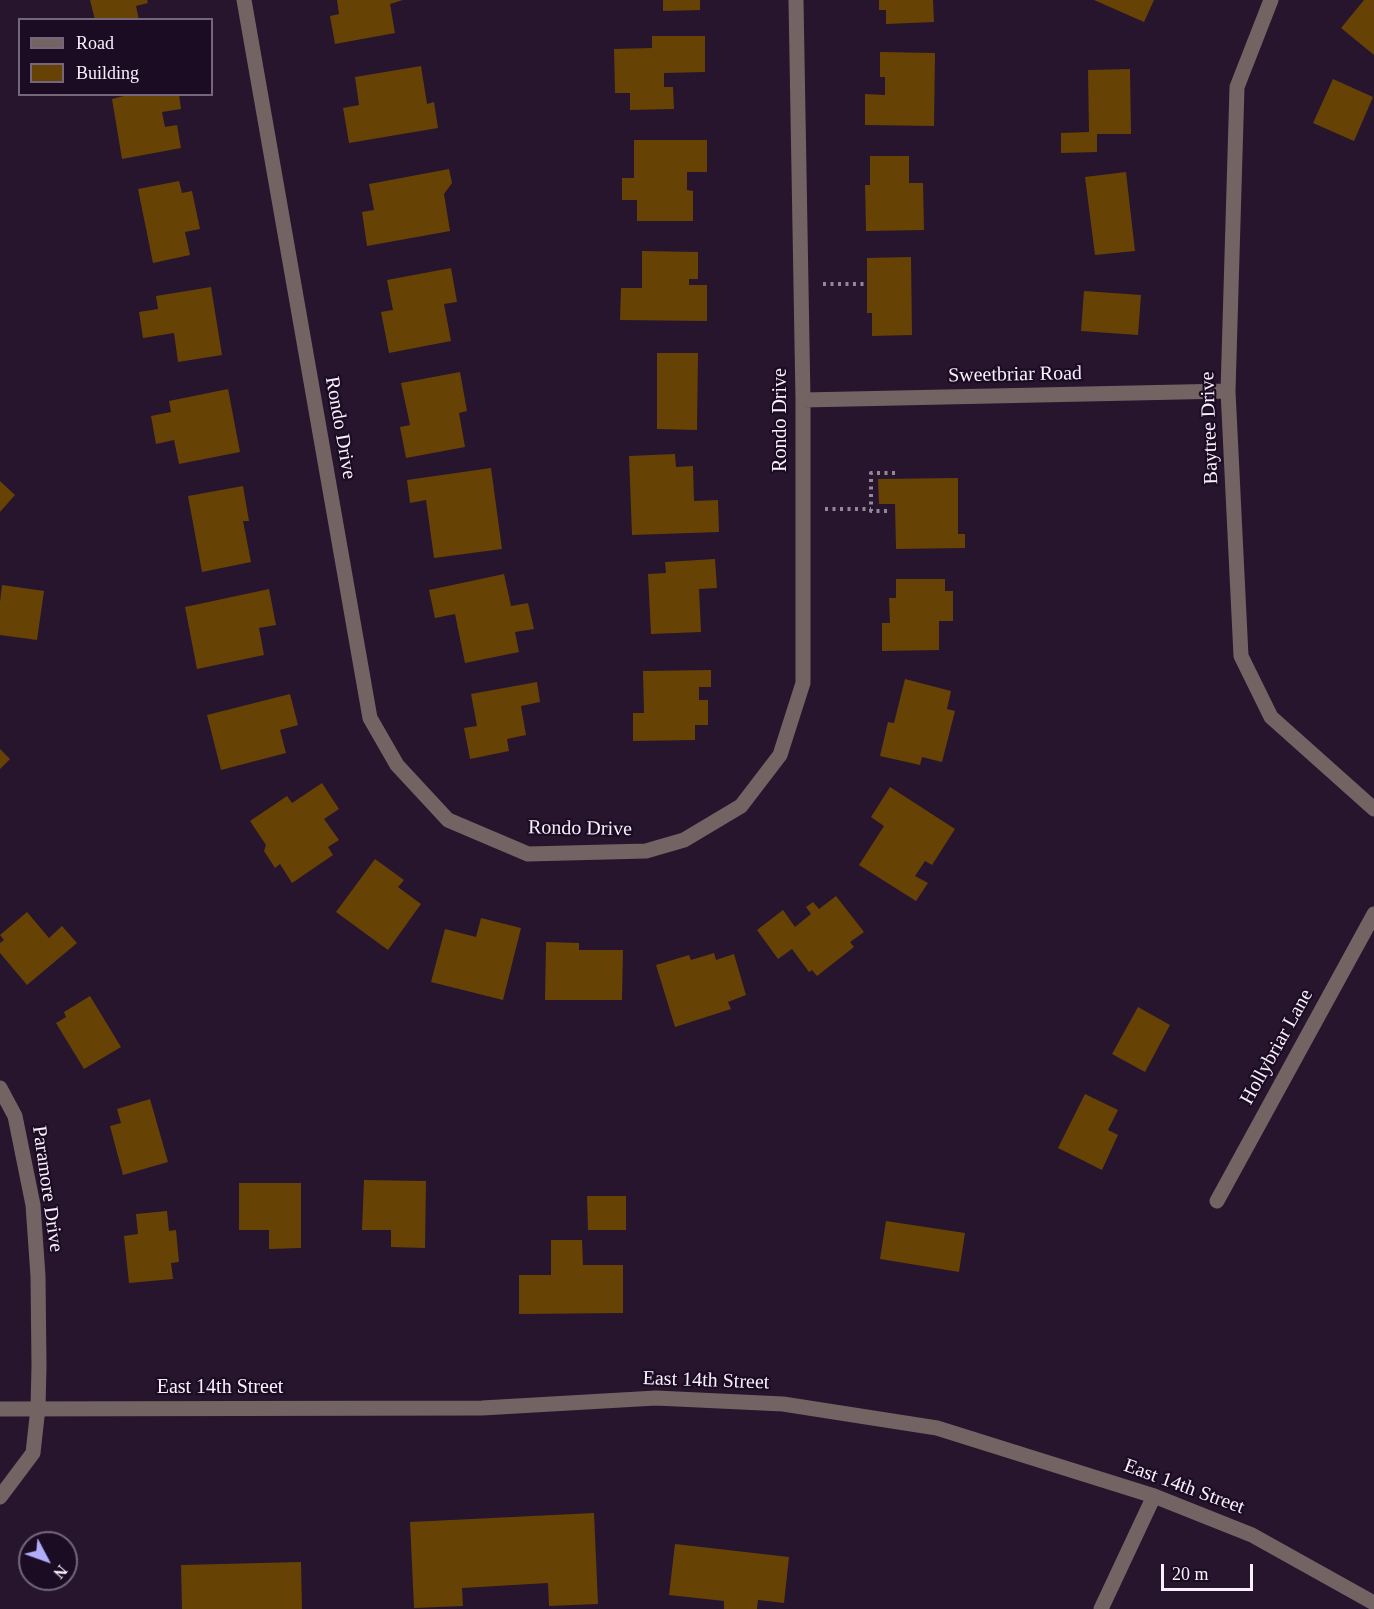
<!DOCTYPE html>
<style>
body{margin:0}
#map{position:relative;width:1374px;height:1609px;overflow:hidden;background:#26152d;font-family:Georgia,serif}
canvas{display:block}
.legend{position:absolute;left:18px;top:18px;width:195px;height:78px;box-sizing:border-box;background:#1c0c23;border:2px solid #74677a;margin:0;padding:8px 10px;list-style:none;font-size:18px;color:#f9f0fd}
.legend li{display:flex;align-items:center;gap:12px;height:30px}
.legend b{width:30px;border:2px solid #74677a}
.north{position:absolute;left:18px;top:1531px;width:60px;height:60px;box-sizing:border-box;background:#1c0c23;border:2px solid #74677a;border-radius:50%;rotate:131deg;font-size:16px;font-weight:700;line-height:24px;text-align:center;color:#f9f0fd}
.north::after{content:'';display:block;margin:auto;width:21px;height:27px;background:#b0adfa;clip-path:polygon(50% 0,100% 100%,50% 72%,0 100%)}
.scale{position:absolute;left:1161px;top:1564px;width:92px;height:27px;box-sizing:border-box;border:3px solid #f9f0fd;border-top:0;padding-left:8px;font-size:18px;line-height:21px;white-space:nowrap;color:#f9f0fd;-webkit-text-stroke:4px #1c0c23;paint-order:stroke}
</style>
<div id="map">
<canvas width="1374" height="1609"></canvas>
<ul class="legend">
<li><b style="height:8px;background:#746363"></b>Road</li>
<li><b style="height:16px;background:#674205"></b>Building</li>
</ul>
<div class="north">N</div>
<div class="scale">20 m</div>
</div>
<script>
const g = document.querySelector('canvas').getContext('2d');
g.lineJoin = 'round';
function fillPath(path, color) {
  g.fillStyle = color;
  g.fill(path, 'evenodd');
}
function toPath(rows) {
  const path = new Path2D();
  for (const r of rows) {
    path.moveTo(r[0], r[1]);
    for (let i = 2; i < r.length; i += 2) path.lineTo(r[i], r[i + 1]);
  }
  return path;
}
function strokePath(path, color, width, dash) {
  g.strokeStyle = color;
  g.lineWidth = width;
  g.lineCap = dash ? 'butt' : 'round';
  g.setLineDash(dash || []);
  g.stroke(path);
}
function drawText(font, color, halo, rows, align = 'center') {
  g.font = font + ' Georgia,serif';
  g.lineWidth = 4.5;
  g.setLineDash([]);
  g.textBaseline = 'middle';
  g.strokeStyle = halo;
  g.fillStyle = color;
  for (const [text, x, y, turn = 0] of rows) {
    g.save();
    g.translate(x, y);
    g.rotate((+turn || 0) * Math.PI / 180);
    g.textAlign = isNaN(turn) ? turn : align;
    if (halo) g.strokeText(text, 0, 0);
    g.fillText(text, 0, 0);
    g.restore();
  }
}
const building = toPath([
 [90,0,147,0,148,3,136,6,139,20,95,20],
 [337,0,403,0,390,4,395,33,335,44,330,16,339,14],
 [663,0,700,0,700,10,663,11],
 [879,0,933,0,934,22,886,24,886,10,879,10],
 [1094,0,1154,0,1144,22],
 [1364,0,1374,0,1374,55,1341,28],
 [652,36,705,36,705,72,664,73,664,87,673,87,674,109,630,110,630,93,615,93,614,49,652,48],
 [880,52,935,53,934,126,865,125,865,94,885,95,885,77,880,77],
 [421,66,427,104,434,102,438,128,349,143,343,108,359,105,355,77],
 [1130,69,1131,134,1097,134,1097,152,1061,153,1061,133,1089,132,1088,70],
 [1333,79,1373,97,1354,141,1313,123],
 [131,94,179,94,181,109,162,112,165,127,177,125,181,148,122,159,112,99],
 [634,140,707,140,707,172,687,172,687,190,693,191,693,221,637,221,637,200,622,200,622,178,634,178],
 [870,156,909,156,909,183,923,183,924,230,866,231,865,185,870,185],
 [449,169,452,183,444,194,450,231,367,246,362,212,374,210,369,184],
 [1126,172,1135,251,1095,255,1085,177],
 [179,181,182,193,192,191,200,229,185,232,190,255,153,263,138,189],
 [642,251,698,252,698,279,689,279,689,285,707,285,707,321,620,320,621,288,642,288],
 [911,257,912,335,872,336,872,313,867,313,867,258],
 [451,268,457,302,444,304,451,341,389,353,381,312,393,310,387,280],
 [211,287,222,355,178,362,174,333,143,338,139,312,158,309,156,296],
 [1084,291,1141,295,1138,335,1081,331],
 [657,353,698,353,697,430,657,429],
 [460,372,467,411,459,413,465,447,406,458,400,427,410,425,401,383],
 [228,389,240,452,179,464,174,440,156,444,151,416,171,412,169,401],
 [675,454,676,467,693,466,694,501,718,500,719,532,632,535,629,456],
 [491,468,502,549,434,558,426,500,410,503,407,480],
 [958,478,958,534,965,534,965,548,896,549,895,504,879,504,878,479],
 [0,481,15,495,0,512],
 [243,486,249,521,243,521,251,562,202,572,188,496],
 [715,559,717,588,699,589,701,632,651,634,648,574,666,573,665,562],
 [504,574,511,606,528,603,534,629,515,632,519,652,465,663,455,614,435,618,429,590],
 [896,579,945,579,945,591,953,591,953,621,939,621,939,650,882,651,882,623,890,623,889,598,896,598],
 [2,585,44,591,37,640,0,635,0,602],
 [269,589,276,625,259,628,264,655,197,669,185,607],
 [711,670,711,687,699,687,699,700,708,700,708,725,695,725,695,740,633,741,633,713,644,713,643,671],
 [905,679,951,691,947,709,955,711,942,762,922,757,920,765,880,756,888,722,894,723],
 [537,682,540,702,521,706,526,735,507,739,509,751,470,759,464,728,477,726,471,694],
 [290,694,298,725,280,730,286,753,221,770,207,715],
 [0,749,10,759,0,769],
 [322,783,339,809,324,819,339,840,328,847,333,855,292,883,280,864,275,868,264,851,266,845,250,821,287,796,292,803],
 [890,787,955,829,932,865,925,861,915,876,928,883,916,901,859,865,884,826,871,817],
 [375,859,404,880,398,887,421,904,388,950,336,912],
 [836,896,864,932,850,942,854,947,817,976,812,970,809,972,792,949,778,959,757,930,783,910,795,927,811,914,806,907,813,902,819,909],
 [27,912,49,938,62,926,77,943,27,985,0,953,0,943,4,940,0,935],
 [481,918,521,928,503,1000,431,982,445,929,476,937],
 [546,942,579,943,579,950,623,950,622,1000,545,1000],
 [714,953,716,960,734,954,746,995,728,1002,731,1009,675,1027,656,965,689,955,691,960],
 [90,996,121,1047,84,1069,56,1023,66,1017,64,1012],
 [1138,1007,1170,1025,1145,1072,1112,1054],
 [1085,1094,1118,1110,1108,1130,1118,1135,1102,1170,1058,1148],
 [150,1099,168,1162,123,1175,110,1126,121,1123,117,1109],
 [364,1180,426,1181,425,1248,391,1247,391,1230,362,1230],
 [239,1183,301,1183,301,1248,269,1249,269,1230,239,1230],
 [587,1196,626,1196,626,1230,588,1230],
 [167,1211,169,1231,176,1230,179,1262,171,1263,173,1279,129,1283,124,1236,138,1234,136,1214],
 [886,1221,965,1233,959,1272,880,1259],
 [551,1240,582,1240,583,1265,623,1265,623,1313,519,1314,519,1275,551,1275],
 [594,1513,598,1604,549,1606,548,1583,462,1588,463,1606,414,1608,410,1522],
 [675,1544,789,1557,784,1603,758,1600,757,1609,724,1609,724,1601,669,1595],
 [301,1562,302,1609,182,1609,181,1565]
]);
const path = toPath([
 [823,284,864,284],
 [825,509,871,509],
 [887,511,871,511,871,473,896,473]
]);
const minor = toPath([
 [244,0,370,718,397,765,448,820,528,854,646,851,684,840,741,806,780,755,803,683,803,400,796,0],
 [1271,0,1237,87,1228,391,1241,656,1271,717,1374,809],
 [803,400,1228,391],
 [0,1088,15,1116,33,1205,38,1276,39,1366,38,1408,33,1453,0,1497],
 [1217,1201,1374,914],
 [1101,1609,1154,1496]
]);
const tertiary = toPath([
 [0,1409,482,1408,656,1398,783,1404,937,1428,1154,1496,1252,1535,1374,1603]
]);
const streetNames = [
 ["Sweetbriar Road",1015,375,-1],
 ["Rondo Drive",781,420,-90],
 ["Rondo Drive",340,428,80],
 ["Baytree Drive",1210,428,-92],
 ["Rondo Drive",580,829,1],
 ["Hollybriar Lane",1277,1047,-61],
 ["Paramore Drive",47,1189,82],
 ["East 14th Street",706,1381,2],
 ["East 14th Street",220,1388],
 ["East 14th Street",1184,1487,20]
];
fillPath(building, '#674205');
strokePath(path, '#938799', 4, [3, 4.5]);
strokePath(minor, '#746363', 15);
strokePath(tertiary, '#746363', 15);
drawText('20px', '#f9f0fd', '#1c0c23', streetNames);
</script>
